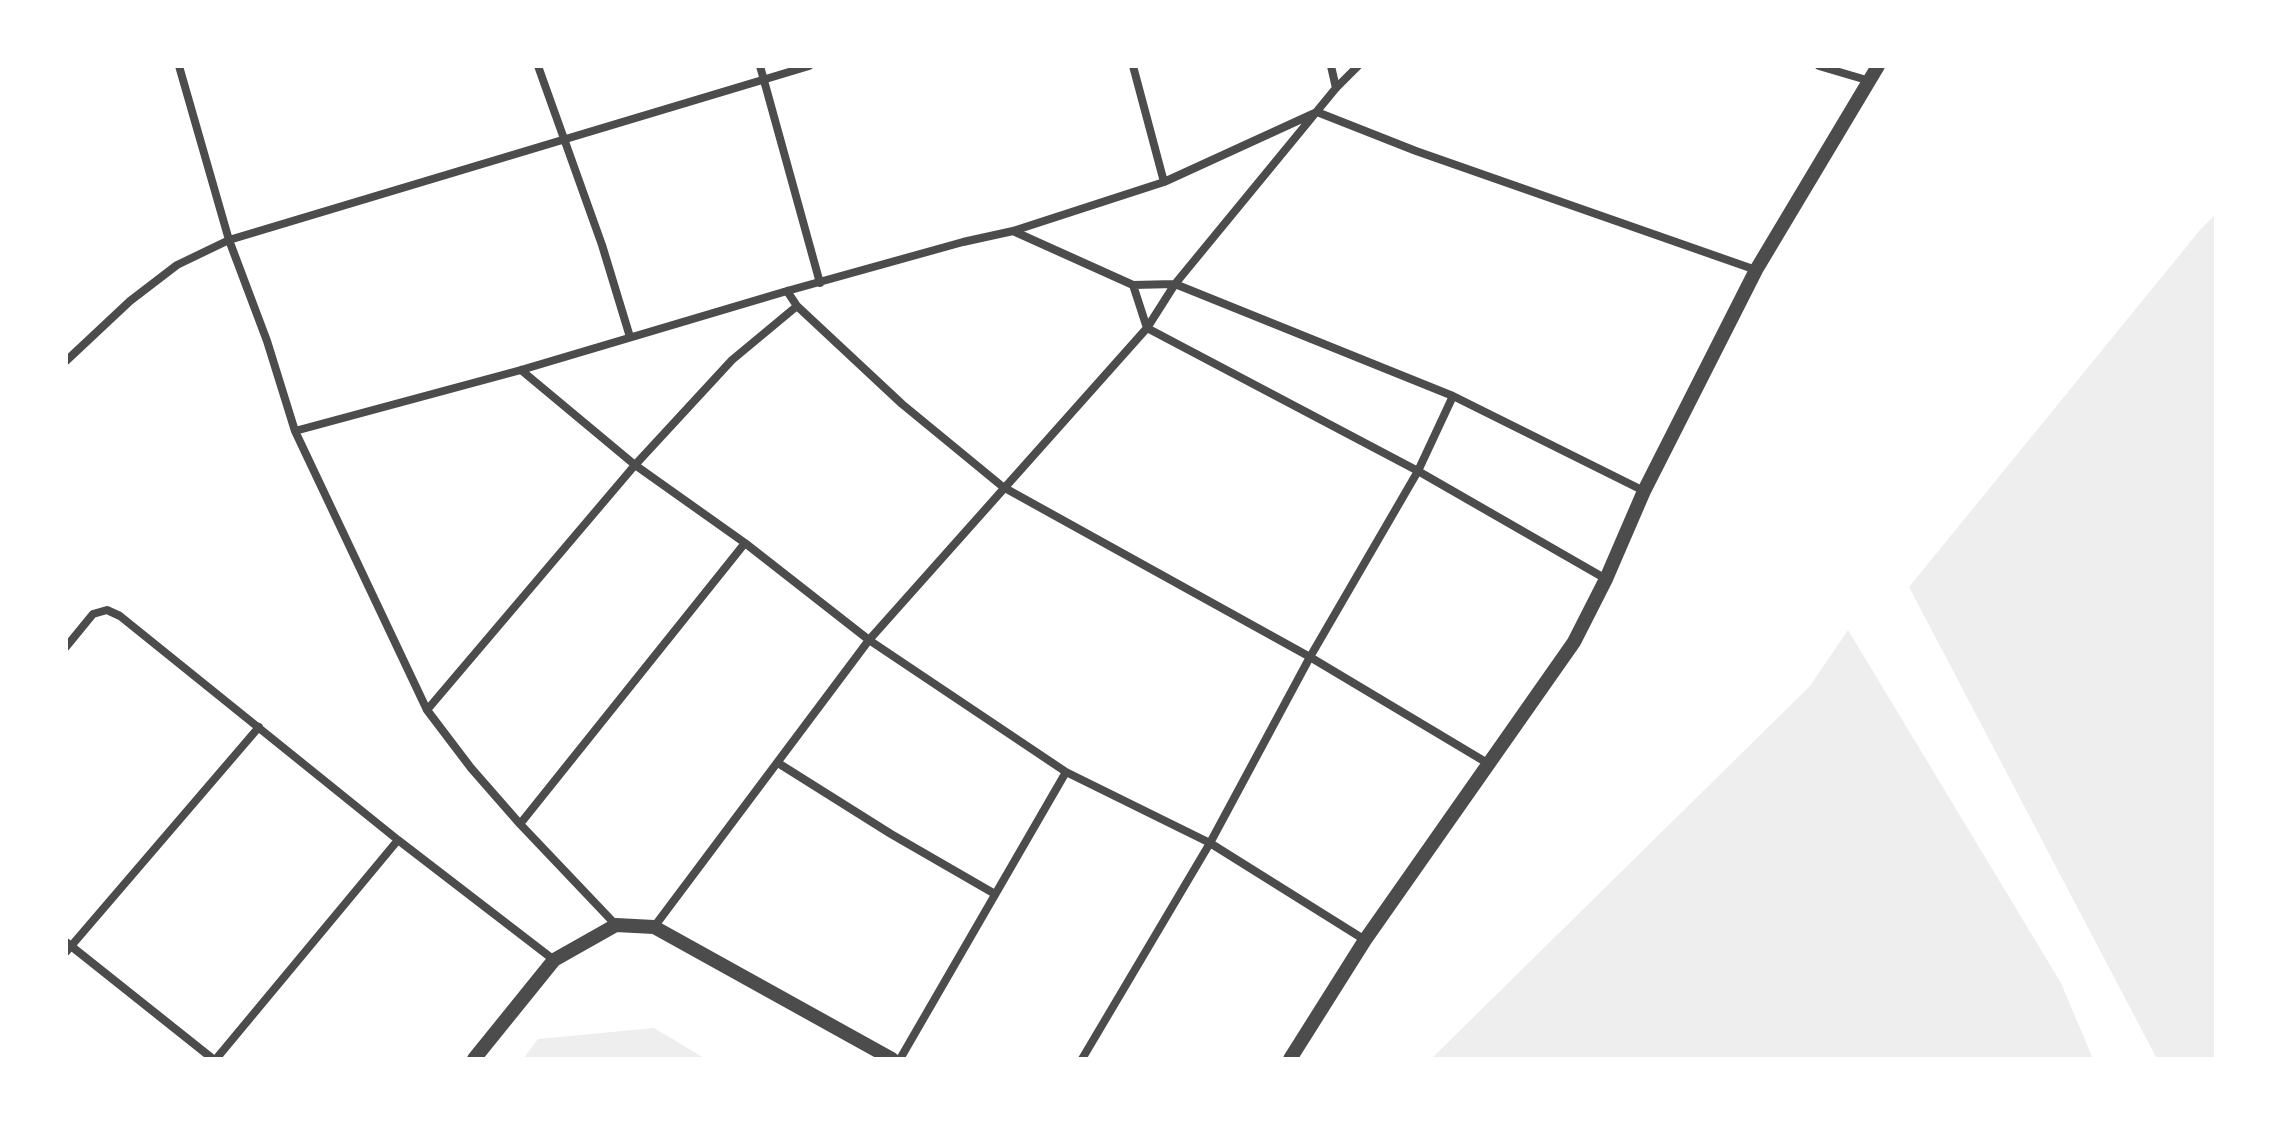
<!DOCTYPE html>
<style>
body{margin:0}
#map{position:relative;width:2282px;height:1125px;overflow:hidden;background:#fff;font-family:Helvetica,sans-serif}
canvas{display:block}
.frame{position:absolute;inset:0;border:68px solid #fff;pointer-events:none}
</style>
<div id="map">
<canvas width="2282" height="1125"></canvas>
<div class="frame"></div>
</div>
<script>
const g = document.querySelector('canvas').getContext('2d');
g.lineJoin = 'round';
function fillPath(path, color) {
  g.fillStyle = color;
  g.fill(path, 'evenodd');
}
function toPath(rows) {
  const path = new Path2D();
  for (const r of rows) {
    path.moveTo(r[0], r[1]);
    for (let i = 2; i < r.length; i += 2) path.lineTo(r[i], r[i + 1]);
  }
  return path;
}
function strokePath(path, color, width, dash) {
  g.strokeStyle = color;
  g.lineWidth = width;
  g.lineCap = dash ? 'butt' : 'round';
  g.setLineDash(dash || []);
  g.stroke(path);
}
const green = toPath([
 [2216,214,2216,1059,2157,1059,1909,587,2200,230],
 [1848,630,2061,983,2093,1059,1431,1059,1810,686],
 [654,1028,706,1059,523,1059,538,1039]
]);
const minor = toPath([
 [179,66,229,240,267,341,295,431,427,710,471,768,520,824,616,925],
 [538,66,602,245,630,337],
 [760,66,820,283],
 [1133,66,1164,182],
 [1331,66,1336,88],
 [1819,66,1870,81],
 [1013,231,1133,285,1175,284,1453,396,1644,491],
 [1133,285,1147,328,1418,471,1606,579],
 [787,291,797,306,902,404,1003,487,1310,657,1489,764],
 [66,361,130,301,177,265,229,240,809,66],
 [521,370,635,465,745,543,869,640,1066,772,1210,843,1365,940],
 [295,431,521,370,787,291,963,242,1013,231,1164,182,1317,112,1416,151,1756,270],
 [66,647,93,614,107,610,120,616,398,840,554,960],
 [427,710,635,465,732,360,797,306],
 [778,763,891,834,995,894],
 [520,824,745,543],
 [654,927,869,640,1147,328,1175,284,1336,88,1358,66],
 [66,942,213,1059],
 [66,952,259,727],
 [216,1059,398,840],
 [900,1059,1066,772],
 [1082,1059,1210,843,1310,657,1418,471,1453,396]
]);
const tertiary = toPath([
 [474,1059,554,960,616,925,654,927,892,1059],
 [1290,1059,1365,940,1574,642,1606,579,1644,491,1756,270,1878,66]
]);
fillPath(green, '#eee');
strokePath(minor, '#4c4c4c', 8);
strokePath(tertiary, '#4c4c4c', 14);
</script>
